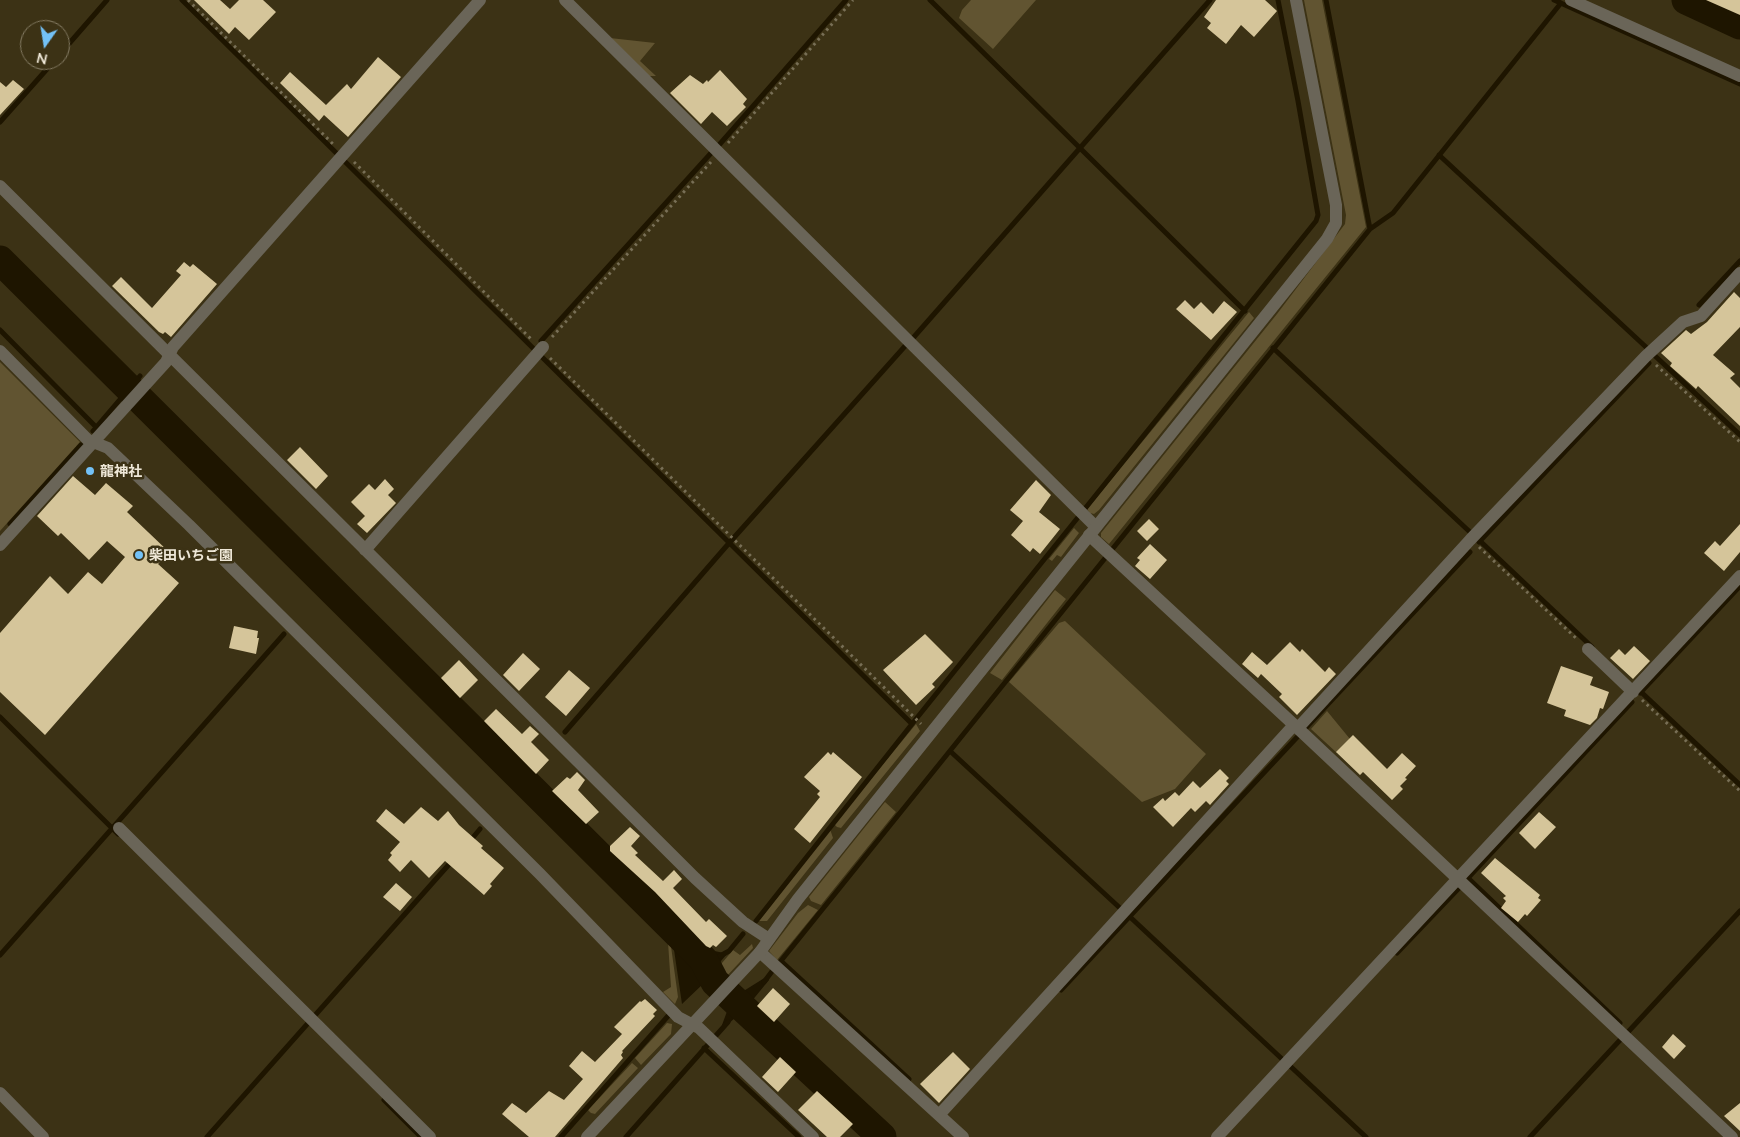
<!DOCTYPE html>
<meta charset="utf-8">
<style>
body{margin:0}
#map{position:relative;width:1740px;height:1137px;overflow:hidden;background:#3c3215;font-family:Lato,sans-serif}
canvas{display:block}
.north{position:absolute;left:20px;top:20px;width:50px;height:50px;box-sizing:border-box;background:#3c3215;border:1px solid #847b63;border-radius:50%;rotate:193deg;font-size:14px;font-weight:700;line-height:20px;text-align:center;color:#efe8d8}
.north::after{content:'';display:block;margin:auto;width:18px;height:22px;background:#73c1f6;clip-path:polygon(50% 0,100% 100%,50% 72%,0 100%)}
</style>
<div id="map">
<canvas width="1740" height="1137"></canvas>
<div class="north">N</div>
</div>
<script>
const g = document.querySelector('canvas').getContext('2d');
g.lineJoin = 'round';
function fillPath(path, color) {
  g.fillStyle = color;
  g.fill(path, 'evenodd');
}
function toPath(rows) {
  const path = new Path2D();
  for (const r of rows) {
    path.moveTo(r[0], r[1]);
    for (let i = 2; i < r.length; i += 2) path.lineTo(r[i], r[i + 1]);
  }
  return path;
}
function strokePath(path, color, width, dash) {
  g.strokeStyle = color;
  g.lineWidth = width;
  g.lineCap = dash ? 'butt' : 'round';
  g.setLineDash(dash || []);
  g.stroke(path);
}
function drawText(font, color, halo, rows, align = 'center') {
  g.font = font + ' Lato,"Noto Sans JP",sans-serif';
  g.lineWidth = 5;
  g.setLineDash([]);
  g.textBaseline = 'middle';
  g.strokeStyle = halo;
  g.fillStyle = color;
  for (const [text, x, y, turn = 0] of rows) {
    g.save();
    g.translate(x, y);
    g.rotate((+turn || 0) * Math.PI / 180);
    g.textAlign = isNaN(turn) ? turn : align;
    if (halo) g.strokeText(text, 0, 0);
    g.fillText(text, 0, 0);
    g.restore();
  }
}
const green = toPath([
 [971,0,1036,0,993,49,959,18,962,10],
 [1304,0,1322,0,1366,227,1109,544,1101,537,1101,533,1277,314,1345,224,1346,215],
 [610,38,655,43,640,61,656,76,647,76],
 [1249,312,1254,318,1099,510,1094,514,1090,513,1087,509],
 [0,362,80,442,0,531],
 [1074,528,1079,533,1061,557,1057,555,1052,561,1049,559],
 [1055,590,1066,599,1002,680,990,673],
 [1065,621,1206,754,1175,789,1142,802,1009,682,1059,623],
 [1327,711,1350,739,1337,753,1311,729],
 [916,724,920,731,841,828,837,827,834,824],
 [885,802,896,812,821,905,811,901,809,897],
 [830,829,833,838,767,921,759,921],
 [808,905,818,910,777,960,769,951,798,913],
 [670,939,678,997,675,1004,663,992,671,987,668,942],
 [752,944,753,948,725,978,720,974,722,963,733,950,740,955],
 [667,1023,672,1024,671,1034,641,1065,635,1058],
 [632,1063,638,1068,595,1114,591,1113,588,1110]
]);
const water = toPath([
 [680,928,705,949,724,953,726,955,721,961,717,974,742,992,766,977,769,980,751,1002,749,1005,752,1008,743,1017,740,1015,737,1016,725,1027,722,1025,729,1006,706,984,703,984,682,1004,672,936]
]);
const stream = toPath([
 [182,0,912,724],
 [930,0,1245,311],
 [1554,0,1740,84],
 [60,54,107,0],
 [0,122,55,60],
 [719,145,846,0],
 [1439,155,1647,348],
 [1370,229,1393,213,1561,3],
 [1699,305,1740,261],
 [0,330,96,427],
 [913,338,1210,0],
 [541,341,712,152],
 [1273,348,1471,533],
 [1654,355,1740,435],
 [93,431,140,376],
 [10,524,81,445],
 [1479,540,1592,647],
 [1479,542,1649,363],
 [1640,691,1740,785],
 [1640,693,1740,586],
 [0,717,118,834],
 [565,732,730,542,906,345],
 [950,751,1121,909],
 [470,841,480,829],
 [1467,877,1620,1023],
 [1467,879,1632,702],
 [1129,916,1282,1059],
 [756,921,912,724,1316,221,1318,215,1298,101,1278,0],
 [1397,953,1460,887],
 [0,955,284,634],
 [720,956,729,951,743,934],
 [781,961,909,1079],
 [780,962,1370,229,1326,0],
 [764,982,773,970],
 [1061,990,1470,552],
 [1628,1032,1740,911],
 [704,1048,799,1137],
 [1289,1065,1366,1137],
 [384,1100,421,1137],
 [207,1137,452,861],
 [561,1137,668,1016],
 [626,1137,728,1022],
 [1530,1137,1621,1039]
]);
const river = toPath([
 [1686,0,1740,25],
 [0,260,703,959,715,982,882,1137]
]);
const building = toPath([
 [194,0,220,0,230,9,239,0,263,0,276,12,249,40,235,27,229,34],
 [1216,0,1265,0,1277,11,1254,37,1241,25,1226,44,1207,28,1211,23,1204,17],
 [1706,0,1740,0,1740,15],
 [378,57,401,77,348,137,324,115,319,121,280,83,290,72,326,105,347,84,351,89],
 [720,70,747,99,743,104,746,107,727,126,712,112,701,124,670,93,690,75,703,84,707,80,708,82],
 [13,80,24,89,0,115,0,82,6,87],
 [184,262,190,267,193,264,217,284,171,337,165,332,163,334,159,332,112,286,121,277,152,308,181,275,176,271],
 [1734,292,1740,298,1740,327,1713,355,1735,374,1730,378,1740,388,1740,426,1698,386,1696,389,1670,366,1672,363,1661,353,1686,330,1691,334,1707,322],
 [1185,300,1194,309,1201,302,1213,314,1224,301,1237,312,1211,340,1176,309],
 [300,447,328,476,316,489,287,460],
 [73,476,95,495,106,483,133,506,127,512,169,552,158,564,179,583,45,735,0,692,0,633,50,576,68,594,88,572,102,584,125,557,107,541,89,560,61,533,58,536,37,516],
 [385,479,394,489,388,495,396,503,367,533,357,524,365,516,351,502,369,484,375,490],
 [1036,480,1051,495,1039,512,1060,529,1040,554,1033,548,1030,552,1011,535,1023,521,1010,510],
 [1149,519,1159,529,1147,541,1137,531],
 [1740,524,1740,552,1724,571,1704,553,1715,541,1720,546],
 [1150,544,1167,560,1150,579,1135,566,1140,560,1137,558],
 [234,626,258,631,257,638,259,638,256,654,229,648],
 [925,634,953,662,932,684,935,687,916,705,883,670],
 [1290,642,1300,652,1302,649,1325,672,1329,667,1336,674,1297,715,1279,697,1282,694,1261,674,1258,678,1242,664,1252,652,1267,665],
 [1634,646,1650,661,1633,679,1610,658,1619,649,1625,655],
 [523,653,540,669,519,691,503,675],
 [459,660,478,680,460,698,441,678],
 [1561,666,1593,677,1590,685,1609,692,1603,709,1600,708,1597,718,1590,725,1564,716,1566,710,1547,703],
 [569,670,590,688,566,716,545,697],
 [496,709,522,734,530,726,539,734,531,742,549,760,536,774,484,721],
 [1353,735,1387,769,1402,753,1416,766,1405,778,1407,779,1400,786,1403,789,1392,800,1363,772,1360,775,1336,752],
 [828,752,831,755,833,752,862,777,810,843,794,829,820,797,817,794,820,791,804,777],
 [1220,769,1229,778,1226,781,1229,784,1210,805,1206,801,1195,812,1191,808,1173,827,1153,807,1163,798,1165,801,1175,792,1179,796,1193,781,1200,788],
 [577,772,585,780,578,790,599,812,586,824,552,791,567,777,570,779],
 [421,807,438,821,448,811,459,825,483,846,481,848,504,868,490,884,492,886,484,895,445,861,429,878,411,860,400,872,388,860,392,855,390,853,400,842,376,821,386,809,404,824],
 [1539,812,1556,827,1535,849,1519,833],
 [630,827,640,836,631,846,638,853,635,855,663,881,674,870,682,879,673,888,706,922,709,919,727,936,716,947,713,945,710,948,706,946,655,892,610,851,610,846],
 [1495,858,1540,895,1538,898,1541,900,1527,916,1525,914,1518,922,1501,908,1506,901,1503,898,1506,896,1481,873],
 [396,883,412,897,400,911,383,897],
 [773,988,790,1004,774,1022,757,1006],
 [645,999,657,1010,653,1014,655,1016,622,1051,623,1052,621,1055,623,1058,555,1137,529,1137,502,1114,512,1103,526,1113,549,1091,564,1100,583,1079,569,1066,582,1051,595,1062,622,1034,614,1027,640,1001,641,1002],
 [1673,1034,1686,1046,1674,1059,1662,1047],
 [953,1052,970,1069,939,1103,920,1084],
 [780,1057,796,1072,778,1092,762,1077],
 [817,1091,853,1124,840,1137,827,1137,798,1110],
 [1740,1103,1740,1131,1724,1116]
]);
const path = toPath([
 [188,0,335,146],
 [728,143,853,0],
 [354,162,532,340],
 [552,337,711,162],
 [550,358,921,724],
 [1656,365,1740,442],
 [1479,547,1578,640],
 [1642,700,1740,791]
]);
const minor = toPath([
 [565,0,1096,527],
 [1571,0,1740,76],
 [0,186,695,878,743,922,769,939],
 [0,351,88,440,108,448,189,525,540,874,678,1017,699,1028,813,1137],
 [1089,535,1305,735,1732,1137],
 [0,545,166,362,173,347,480,0],
 [365,550,543,347],
 [1588,649,1633,692],
 [1298,728,1470,540,1646,356,1683,322,1701,316,1740,273],
 [119,828,430,1137],
 [760,952,963,1137],
 [0,1093,43,1137],
 [939,1115,1294,725],
 [1217,1137,1740,576]
]);
const tertiary = toPath([
 [587,1137,760,952,798,899,1327,239,1336,223,1336,205,1296,0]
]);
const markers = [
 [90,471,5,"#73c1f6"],
 [139,555,5,"#73c1f6"]
];
const poiNames = [
 ["龍神社",100,471],
 ["柴田いちご園",149,555]
];
fillPath(green, '#615431');
fillPath(water, '#1e1500');
strokePath(stream, '#1e1500', 5);
strokePath(river, '#1e1500', 29);
fillPath(building, '#d5c59a');
strokePath(path, '#786f56', 3, [2.5, 4]);
strokePath(minor, '#6a6558', 12);
strokePath(tertiary, '#6a6558', 12);
for (const [x, y, r, color] of markers) {
  const dot = new Path2D();
  dot.arc(x, y, r, 0, 2 * Math.PI);
  g.fillStyle = color;
  g.fill(dot);
  strokePath(dot, '#3c3215', 2);
}
drawText('bold 14px', '#efe8d8', '#3c3215', poiNames, 'left');
</script>
